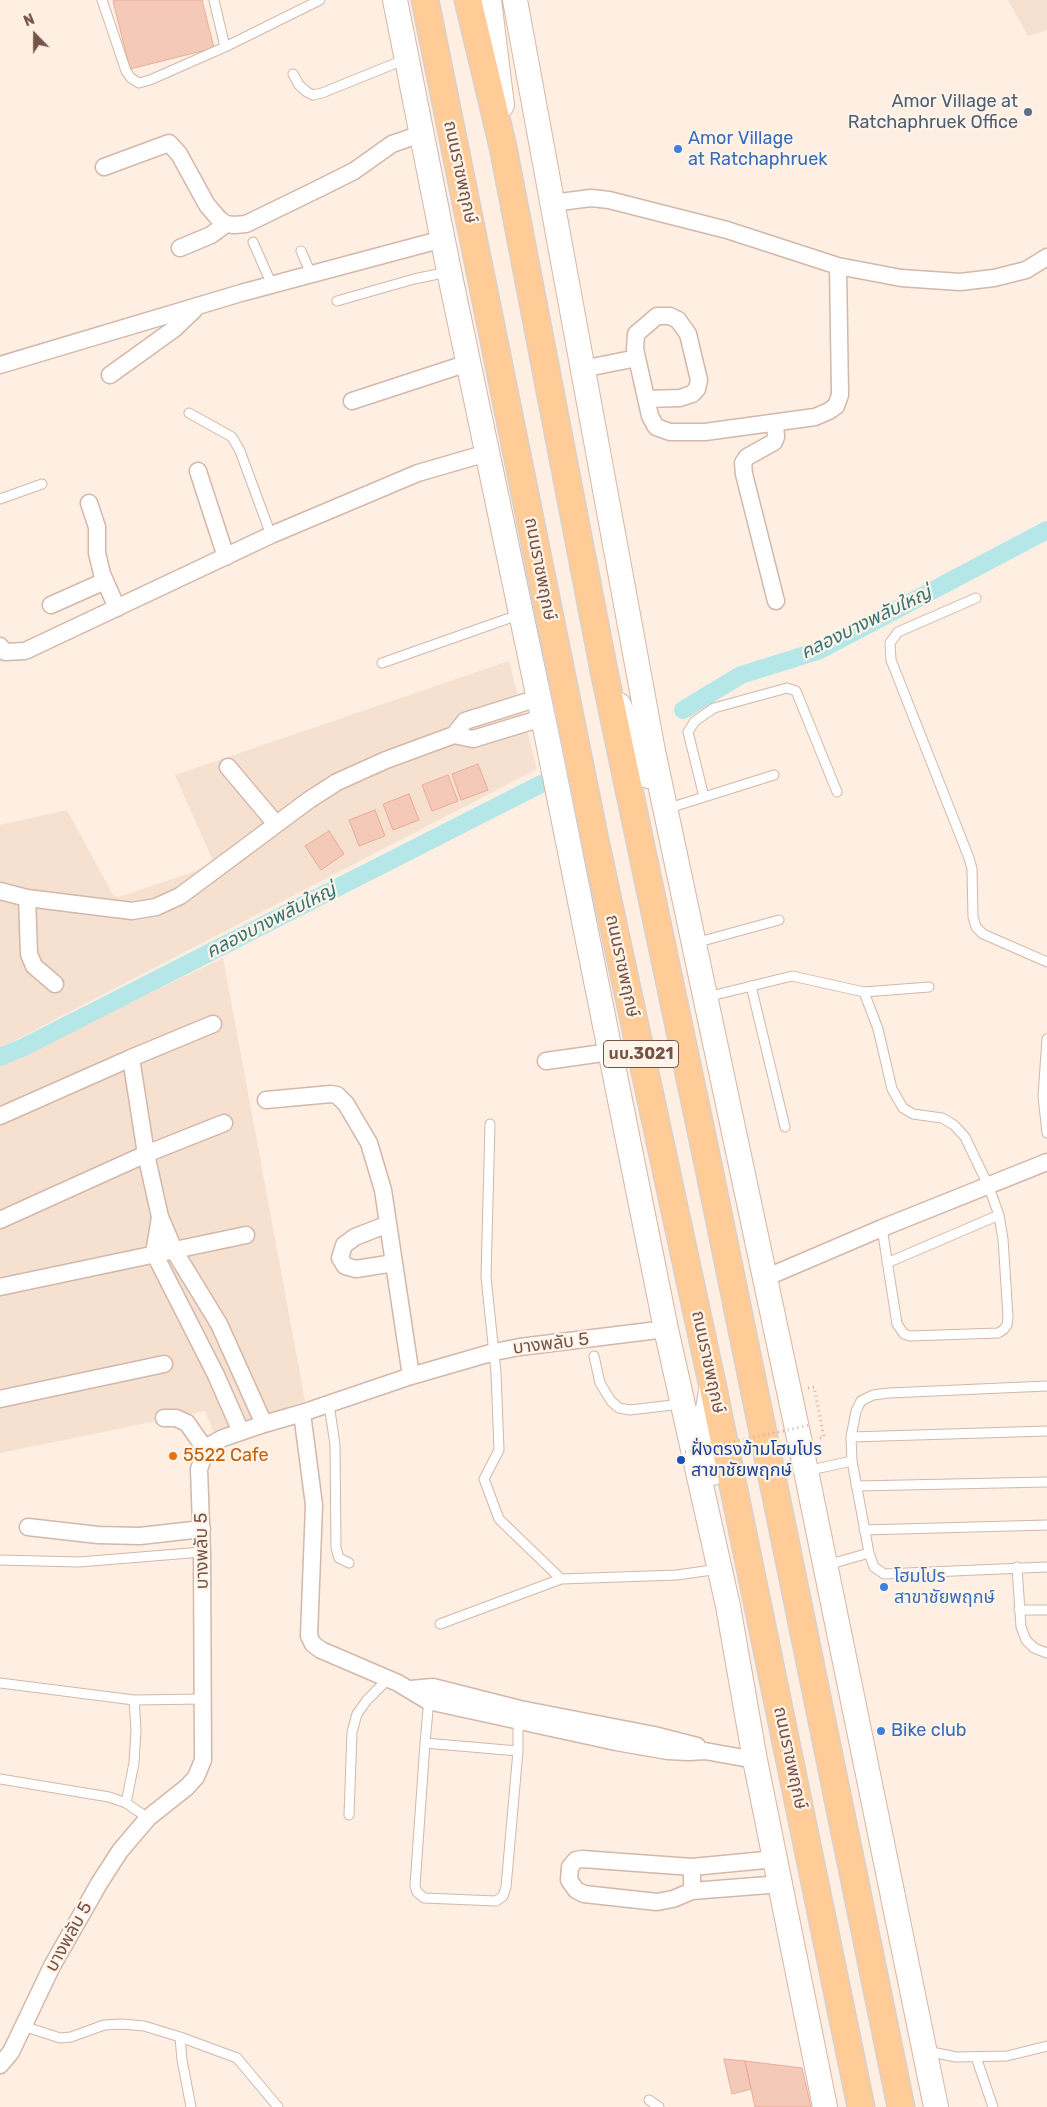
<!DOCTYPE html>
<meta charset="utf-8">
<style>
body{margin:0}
#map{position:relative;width:1047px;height:2107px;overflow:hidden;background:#feefe2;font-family:Rubik,sans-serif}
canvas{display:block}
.north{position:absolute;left:10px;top:10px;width:50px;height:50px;-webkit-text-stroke:4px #fff4e9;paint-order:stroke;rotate:338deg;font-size:14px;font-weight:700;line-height:20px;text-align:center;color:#775246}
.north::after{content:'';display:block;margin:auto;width:18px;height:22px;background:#775246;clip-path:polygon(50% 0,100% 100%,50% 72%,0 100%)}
</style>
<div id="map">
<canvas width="1047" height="2107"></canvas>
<div class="north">N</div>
</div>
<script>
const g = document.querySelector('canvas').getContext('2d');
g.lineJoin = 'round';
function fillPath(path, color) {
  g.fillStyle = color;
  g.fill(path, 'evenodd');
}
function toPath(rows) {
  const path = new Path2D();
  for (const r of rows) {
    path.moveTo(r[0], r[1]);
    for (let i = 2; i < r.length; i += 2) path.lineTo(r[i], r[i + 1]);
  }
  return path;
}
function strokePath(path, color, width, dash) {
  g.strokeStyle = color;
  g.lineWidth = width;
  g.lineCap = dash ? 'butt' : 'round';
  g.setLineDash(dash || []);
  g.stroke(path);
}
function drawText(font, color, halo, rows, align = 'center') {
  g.font = font + ' Rubik,"Noto Sans Thai",sans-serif';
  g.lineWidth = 4.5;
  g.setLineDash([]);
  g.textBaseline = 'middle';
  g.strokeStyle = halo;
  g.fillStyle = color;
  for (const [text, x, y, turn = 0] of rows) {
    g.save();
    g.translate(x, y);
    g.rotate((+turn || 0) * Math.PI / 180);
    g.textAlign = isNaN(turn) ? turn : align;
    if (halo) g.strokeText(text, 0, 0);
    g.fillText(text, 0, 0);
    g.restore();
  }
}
const residential = toPath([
 [1008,0,1047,0,1047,30,1028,36],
 [509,661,537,769,0,1048,0,825,67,810,113,895,119,897,196,871,213,861,175,775],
 [223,958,305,1401,215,1435,205,1411,0,1453,0,1066]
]);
const canal = toPath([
 [683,710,741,675,818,651,1047,530],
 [0,1057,24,1047,541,784]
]);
const building = toPath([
 [117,0,202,0,214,48,130,69,113,1,117,0],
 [478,764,488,790,461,800,452,774,478,764],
 [448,775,458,801,432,811,422,785,448,775],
 [409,794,419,820,393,830,383,804,409,794],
 [375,810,385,836,359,846,349,820,375,810],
 [329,831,344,854,321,870,305,846,329,831],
 [724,2059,745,2061,751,2089,732,2094,724,2059],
 [745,2061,802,2068,811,2107,755,2107,745,2061]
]);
const path = toPath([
 [808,1388,814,1387,824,1437,817,1439]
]);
const lane = toPath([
 [102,0,126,71,131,78,139,83,150,80,225,47,320,0],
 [214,0,225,47],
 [293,74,299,85,307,92,313,95,322,93,406,59],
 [253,242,272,285],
 [301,251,311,274],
 [337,301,414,279,448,272],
 [189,413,232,437,240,451,271,535],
 [0,499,42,484],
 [976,598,898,632,890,643,891,660,969,858,972,869,973,917,976,927,983,934,1047,962],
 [382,663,521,614],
 [704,797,688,732,695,721,714,708,787,688,796,691,837,792],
 [666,809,774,775],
 [695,943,779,920],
 [751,986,785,1127],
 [864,992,929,987],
 [707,997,792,976,864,992,878,1029,892,1089,903,1108,913,1114,942,1118,954,1125,965,1137,988,1185,999,1215,1003,1239,1008,1317,1007,1325,1003,1330,998,1333,910,1336,904,1334,897,1324,882,1228],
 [1047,1039,1043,1096,1047,1133],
 [490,1124,486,1277,496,1373,499,1450,484,1479,499,1519,561,1579],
 [887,1263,999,1215],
 [594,1356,600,1383,611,1401,619,1408,630,1410,681,1404],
 [329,1404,335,1445,336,1548,339,1558,349,1563],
 [851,1437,1047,1431],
 [852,1461,869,1553],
 [806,1471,852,1461,851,1437,856,1411,861,1401,873,1395,889,1393,1047,1386],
 [856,1486,1047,1482],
 [864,1530,1047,1525],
 [0,1560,79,1562,202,1552],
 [827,1565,869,1553,874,1567,884,1574,1047,1567],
 [1017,1567,1021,1627,1026,1640,1034,1648,1047,1653],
 [1019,1610,1047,1610],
 [440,1624,561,1579,677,1575,719,1569],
 [0,1683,134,1700,204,1699],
 [425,1743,518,1751,506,1887,503,1896,496,1901,424,1898,417,1892,415,1886,425,1743],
 [425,1743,429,1699],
 [518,1751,518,1717],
 [0,1779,109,1797,126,1803,148,1818],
 [126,1803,134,1763,136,1730,134,1700],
 [349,1815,352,1732,357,1714,367,1700,388,1679],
 [23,2026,60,2038,71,2037,104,2025,122,2024,144,2026,180,2037,237,2058,278,2107],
 [180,2037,182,2060,191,2107],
 [927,2051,956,2057,1007,2056,1047,2046],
 [976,2057,993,2107],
 [649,2100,659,2107]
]);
const street = toPath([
 [104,167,169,143,179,154,207,205,219,219,226,224,234,225,246,224,318,189,354,171,392,144,421,134],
 [552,203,591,198,609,200,727,230,838,266,901,278,960,282,994,278,1026,270,1047,257],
 [180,248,211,235,226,224],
 [0,365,241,293,443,239],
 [582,369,637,358],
 [110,375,174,329,194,310],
 [646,399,680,398,692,394,697,389,699,380,688,334,678,320,670,316,657,316,636,334,635,349,650,416,656,427,670,432,705,432,815,417,829,411,836,406,840,395,838,266],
 [352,401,468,363],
 [775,423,776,437,774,442,747,457,743,463,744,474,776,601],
 [198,471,226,557],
 [89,503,97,527,97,553,102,574,117,608],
 [51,605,105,581],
 [0,646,5,652,25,651,271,535,418,473,487,453],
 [454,735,473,739,542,718],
 [228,767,276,824],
 [0,891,27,898,132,911,156,907,180,896,309,800,337,782,386,760,454,735,465,721,538,698],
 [27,898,29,954,34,966,55,984],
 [131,1058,146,1154,160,1217,175,1252,219,1324,264,1424],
 [546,1061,610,1052],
 [266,1100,331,1094,337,1095,346,1104,369,1143,383,1190,411,1376],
 [0,1116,131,1058,213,1024],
 [160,1217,154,1253,216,1375,241,1432],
 [0,1220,146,1154,224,1123],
 [388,1224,355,1237,344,1245,340,1258,345,1266,356,1269,394,1263],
 [765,1278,882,1228,1047,1162],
 [0,1287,246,1235],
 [0,1399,164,1364],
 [302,1413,314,1505,309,1636,313,1644,321,1650,398,1683,428,1701,616,1742,668,1751,689,1752,705,1751,755,1760],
 [164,1418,176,1418,187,1423,206,1450],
 [28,1527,98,1535,140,1536,202,1529],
 [411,1689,433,1687,520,1709,654,1735,697,1746],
 [692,1867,692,1891,781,1884],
 [692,1891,673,1899,657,1902,584,1894,576,1890,569,1880,570,1867,576,1860,582,1859,692,1867,776,1859],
 [0,2065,11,2052,52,1966,100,1882,120,1851,148,1818,187,1787,196,1777,203,1760,202,1552,199,1469,206,1450,212,1444,223,1438,264,1424,302,1413,411,1376,494,1352,520,1347,666,1329]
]);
const secondary = toPath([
 [395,0,449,271,546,732,666,1329,728,1606,755,1760,825,2107],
 [489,0,502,105],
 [515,0,653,751,806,1471,936,2107],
 [619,705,648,776],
 [712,1473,705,1426,712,1385]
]);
const primary = toPath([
 [425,0,595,840,712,1383,861,2107],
 [468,0,503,147,604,671,708,1164,901,2107]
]);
const pathBridge = toPath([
 [685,1452,811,1425]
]);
const markers = [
 [1028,112,5,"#5c6f8a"],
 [678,149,5,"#3f7fe0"],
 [173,1456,5,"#e8710a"],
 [681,1460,5,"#1a4fb4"],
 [884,1587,5,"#3f7fe0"],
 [881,1731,5,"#3f7fe0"]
];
const shields = [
 [641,1054,75]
];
const shieldNames = [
 ["นบ.3021",641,1054]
];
const serviceNames = [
 ["Amor Village at",1018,102],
 ["Ratchaphruek Office",1018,123]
];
const shopNames = [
 ["Amor Village",688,139],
 ["at Ratchaphruek",688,160],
 ["โฮมโปร",894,1577],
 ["สาขาชัยพฤกษ์",894,1598],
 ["Bike club",891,1731]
];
const streetNames = [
 ["ถนนราชพฤกษ์",460,172,78],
 ["ถนนราชพฤกษ์",540,569,79],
 ["ถนนราชพฤกษ์",622,966,78],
 ["บางพลับ 5",551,1344,-7],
 ["ถนนราชพฤกษ์",708,1362,78],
 ["บางพลับ 5",202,1551,-91],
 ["ถนนราชพฤกษ์",790,1758,78],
 ["บางพลับ 5",69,1937,-61]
];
const transitNames = [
 ["ฝั่งตรงข้ามโฮมโปร",691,1450],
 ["สาขาชัยพฤกษ์",691,1471]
];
const foodNames = [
 ["5522 Cafe",183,1456]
];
const waterNames = [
 ["คลองบางพลับใหญ่",866,623,-26],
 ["คลองบางพลับใหญ่",271,921,-27]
];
fillPath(residential, '#f6e0cf');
strokePath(canal, '#b5e7e9', 18);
fillPath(building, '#f5c9b7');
strokePath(building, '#e9ac97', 1);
strokePath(lane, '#d2b7aa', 11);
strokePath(street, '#d2b7aa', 19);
strokePath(secondary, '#d5b6a7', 26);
strokePath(primary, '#d9cfcb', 29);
strokePath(path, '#daac9a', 3, [1, 4]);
strokePath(lane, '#fff', 9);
strokePath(street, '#fff', 16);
strokePath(secondary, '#fff', 24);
strokePath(primary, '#ffcc97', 26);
strokePath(pathBridge, '#daac9a', 3, [1, 4]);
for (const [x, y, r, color] of markers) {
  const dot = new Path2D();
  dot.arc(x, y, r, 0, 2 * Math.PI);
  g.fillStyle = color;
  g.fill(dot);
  strokePath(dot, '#fff4e9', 2);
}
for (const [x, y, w] of shields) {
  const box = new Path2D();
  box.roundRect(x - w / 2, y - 13.5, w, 27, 4);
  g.fillStyle = '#fff4e9';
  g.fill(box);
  strokePath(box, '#775246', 1);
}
drawText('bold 16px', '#775246', null, shieldNames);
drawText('18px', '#4e5e75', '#fff4e9', serviceNames, 'right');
drawText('18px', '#366cbe', '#fff4e9', shopNames, 'left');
drawText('18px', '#775246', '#fff4e9', streetNames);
drawText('18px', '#164399', '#fff4e9', transitNames, 'left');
drawText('18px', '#c56008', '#fff4e9', foodNames, 'left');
drawText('italic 19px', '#367476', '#fff4e9', waterNames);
</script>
